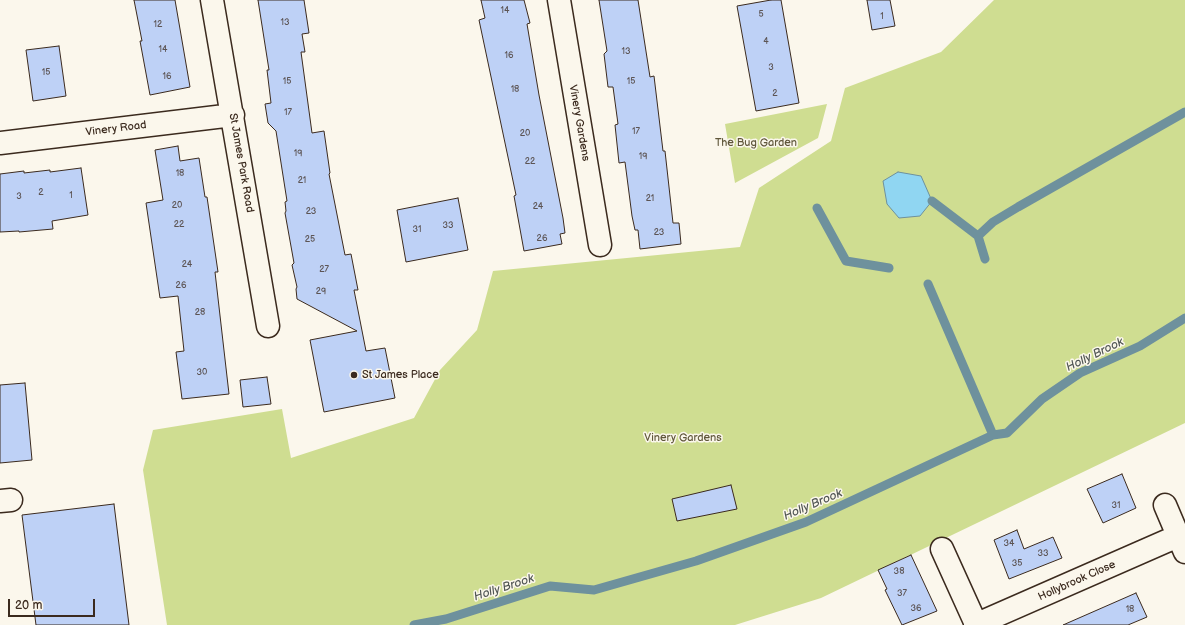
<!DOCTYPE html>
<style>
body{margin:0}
#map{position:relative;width:1185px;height:625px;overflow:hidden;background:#fbf7ec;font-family:"Balsamiq Sans",sans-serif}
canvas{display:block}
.scale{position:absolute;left:8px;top:599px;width:87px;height:18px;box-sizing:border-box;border:2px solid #3b2a1e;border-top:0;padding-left:5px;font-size:12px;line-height:14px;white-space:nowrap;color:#3b2a1e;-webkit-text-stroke:3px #fbf7ec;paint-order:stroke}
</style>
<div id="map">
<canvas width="1185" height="625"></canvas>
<div class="scale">20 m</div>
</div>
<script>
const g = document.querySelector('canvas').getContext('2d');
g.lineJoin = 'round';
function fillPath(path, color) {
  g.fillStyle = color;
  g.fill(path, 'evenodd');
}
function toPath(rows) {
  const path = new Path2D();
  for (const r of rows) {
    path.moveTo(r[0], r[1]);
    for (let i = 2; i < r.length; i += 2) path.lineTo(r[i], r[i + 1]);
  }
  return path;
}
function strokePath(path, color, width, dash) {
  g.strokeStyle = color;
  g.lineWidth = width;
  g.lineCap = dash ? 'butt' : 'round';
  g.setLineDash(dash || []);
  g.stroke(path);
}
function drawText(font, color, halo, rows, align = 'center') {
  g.font = font + ' "Balsamiq Sans",sans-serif';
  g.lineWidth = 3;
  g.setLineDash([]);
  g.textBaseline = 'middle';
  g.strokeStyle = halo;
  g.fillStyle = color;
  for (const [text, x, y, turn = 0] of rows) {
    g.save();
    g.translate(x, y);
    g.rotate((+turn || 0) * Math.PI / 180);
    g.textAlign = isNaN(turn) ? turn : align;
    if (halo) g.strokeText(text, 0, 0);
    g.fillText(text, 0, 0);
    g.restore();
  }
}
const green = toPath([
 [994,0,1185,0,1185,423,821,598,735,625,167,625,143,470,153,430,282,409,291,458,414,418,440,370,477,330,493,271,740,247,759,188,831,141,845,88,941,52],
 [827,104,818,138,735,183,725,124]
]);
const water = toPath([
 [898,172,921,176,932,201,920,216,899,218,887,204,883,181,898,172]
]);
const stream = toPath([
 [932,201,978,236],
 [817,208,846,261,889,268],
 [985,259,978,236,993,222,1018,207,1185,112],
 [928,284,993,435],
 [414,625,446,619,550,586,594,590,696,561,806,522,993,435,1007,433,1042,399,1080,373,1140,346,1185,318]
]);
const building = toPath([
 [134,0,175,0,190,87,150,95,140,41,142,41,134,0],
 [258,0,304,0,309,33,302,34,305,52,301,52,312,133,324,131,330,173,329,174,345,255,351,254,358,290,354,290,366,351,385,348,395,398,324,412,310,340,357,331,297,299,296,289,297,287,292,265,294,263,285,213,286,211,285,202,287,201,276,131,268,123,265,104,271,103,267,70,269,70,258,0],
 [481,0,524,0,530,23,527,24,539,95,563,218,565,233,560,234,562,244,524,251,514,196,516,195,479,20,485,18,481,0],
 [599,0,638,0,650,77,654,76,663,151,665,151,673,223,679,223,681,244,640,249,638,230,635,230,632,216,625,162,619,163,615,125,618,124,613,87,608,87,604,54,607,51,599,0],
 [771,0,781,0,799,103,756,111,737,6,771,0],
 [867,0,890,0,895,26,872,30,867,0],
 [59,46,66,96,33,101,26,50,59,46],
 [178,146,180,161,199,158,205,197,207,197,218,272,215,272,229,394,182,399,176,352,184,351,178,296,160,298,146,203,163,200,155,150,178,146],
 [81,168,88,215,52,221,53,229,19,232,19,231,0,232,0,174,24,171,24,173,50,170,50,172,81,168],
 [458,198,468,250,406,262,397,210,458,198],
 [267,377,271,404,243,407,240,380,267,377],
 [25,383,32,460,0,463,0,385,25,383],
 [1122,474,1136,508,1103,523,1087,489,1122,474],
 [731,485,737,509,677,521,672,499,731,485],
 [114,504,129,625,36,625,22,515,114,504],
 [1017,530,1024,549,1053,537,1062,558,1009,579,994,540,1017,530],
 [911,555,937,611,902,625,885,590,887,589,878,570,911,555],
 [1136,593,1147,617,1128,625,1063,625,1136,593]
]);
const minor = toPath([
 [212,0,268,326],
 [559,0,600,245],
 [0,143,233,115],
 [0,501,11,500],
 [1165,505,1185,552],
 [942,549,976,624],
 [975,625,1178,536]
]);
const markers = [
 [354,375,4,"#3b2a1e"]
];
const numberNames = [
 ["14",505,11],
 ["5",761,15],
 ["1",882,17],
 ["13",285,23],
 ["12",158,25],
 ["4",766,42],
 ["14",163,50],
 ["13",626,52],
 ["16",509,56],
 ["3",771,68],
 ["15",46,73],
 ["16",167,77],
 ["15",287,82],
 ["15",631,82],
 ["18",515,90],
 ["2",775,94],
 ["17",288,113],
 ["17",636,132],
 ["20",525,134],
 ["19",298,154],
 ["19",643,157],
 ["22",530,162],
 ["18",180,174],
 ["21",302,181],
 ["2",41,193],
 ["1",71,196],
 ["3",19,197],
 ["21",650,199],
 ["20",177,206],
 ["24",538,207],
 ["23",311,212],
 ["22",179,225],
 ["33",448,226],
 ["31",417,230],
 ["23",659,233],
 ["26",542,239],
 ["25",310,240],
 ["24",187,265],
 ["27",324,270],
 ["26",181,286],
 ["29",321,292],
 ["28",200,313],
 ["30",202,373],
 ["31",1116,506],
 ["34",1009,544],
 ["33",1043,554],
 ["35",1017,564],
 ["38",899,572],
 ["37",902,594],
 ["36",916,609],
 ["18",1130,610]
];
const streetNames = [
 ["Vinery Gardens",579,123,80],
 ["Vinery Road",116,129,-7],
 ["St James Park Road",241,163,80],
 ["Hollybrook Close",1077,581,-24]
];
const parkNames = [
 ["The Bug Garden",756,143],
 ["Vinery Gardens",683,438]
];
const poiNames = [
 ["St James Place",362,375]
];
const waterNames = [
 ["Holly Brook",1095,355,-26],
 ["Holly Brook",813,505,-23],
 ["Holly Brook",504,588,-18]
];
fillPath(green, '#cfdd91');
fillPath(water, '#90d6f2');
strokePath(water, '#6e919d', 1);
strokePath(stream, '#6e919d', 9);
fillPath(building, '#bed1f6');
strokePath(building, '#3b2a1e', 1);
strokePath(minor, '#3b2a1e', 25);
strokePath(minor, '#fbf7ec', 22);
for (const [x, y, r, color] of markers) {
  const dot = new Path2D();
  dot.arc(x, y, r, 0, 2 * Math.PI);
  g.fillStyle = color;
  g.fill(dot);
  strokePath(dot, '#fbf7ec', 1.5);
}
drawText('9px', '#5c5454', null, numberNames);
drawText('11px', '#3b2a1e', '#fbf7ec', streetNames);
drawText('11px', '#60573b', '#fbf7ec', parkNames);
drawText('11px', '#3b2a1e', '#fbf7ec', poiNames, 'left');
drawText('italic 12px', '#505553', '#fbf7ec', waterNames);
</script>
